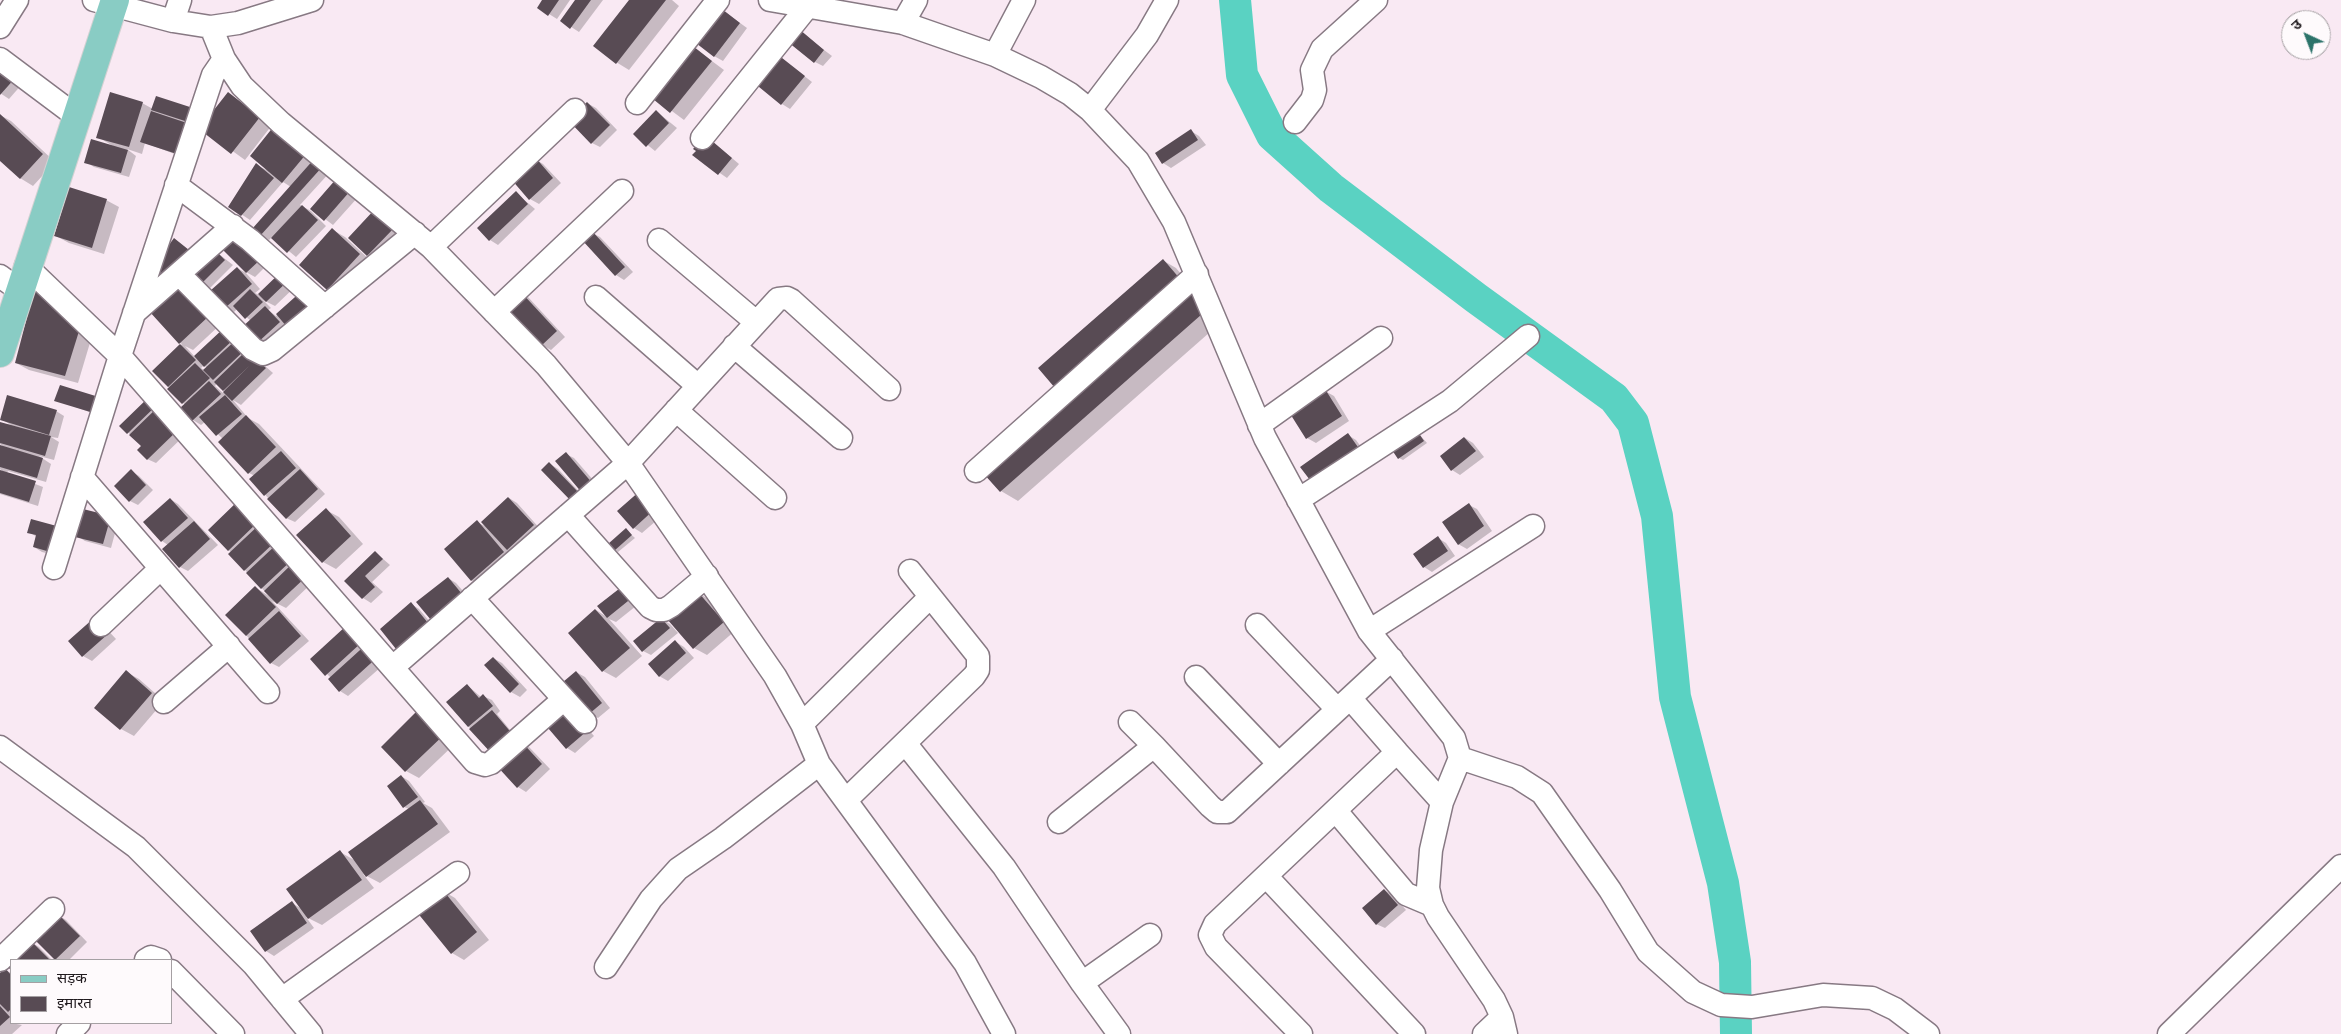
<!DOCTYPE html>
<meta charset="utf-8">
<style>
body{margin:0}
#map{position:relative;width:2341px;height:1034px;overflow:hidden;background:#f9e9f3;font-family:"DejaVu Sans","Noto Sans Devanagari",sans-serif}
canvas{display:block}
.legend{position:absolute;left:10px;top:959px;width:162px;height:65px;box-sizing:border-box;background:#fefafc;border:1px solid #a5a0a3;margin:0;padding:6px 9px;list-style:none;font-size:15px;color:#201a1e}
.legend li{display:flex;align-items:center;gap:10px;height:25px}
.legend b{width:25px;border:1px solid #a5a0a3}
.north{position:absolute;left:2281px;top:10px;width:50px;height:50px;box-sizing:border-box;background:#fefafc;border:1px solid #a5a0a3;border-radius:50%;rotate:317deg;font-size:14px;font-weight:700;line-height:20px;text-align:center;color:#201a1e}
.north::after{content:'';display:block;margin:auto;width:18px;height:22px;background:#2c736a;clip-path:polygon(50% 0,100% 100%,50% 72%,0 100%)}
</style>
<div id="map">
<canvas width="2341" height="1034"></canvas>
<ul class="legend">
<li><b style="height:6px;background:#89ccc4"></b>सड़क</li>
<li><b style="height:14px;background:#584b54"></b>इमारत</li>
</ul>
<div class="north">उ</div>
</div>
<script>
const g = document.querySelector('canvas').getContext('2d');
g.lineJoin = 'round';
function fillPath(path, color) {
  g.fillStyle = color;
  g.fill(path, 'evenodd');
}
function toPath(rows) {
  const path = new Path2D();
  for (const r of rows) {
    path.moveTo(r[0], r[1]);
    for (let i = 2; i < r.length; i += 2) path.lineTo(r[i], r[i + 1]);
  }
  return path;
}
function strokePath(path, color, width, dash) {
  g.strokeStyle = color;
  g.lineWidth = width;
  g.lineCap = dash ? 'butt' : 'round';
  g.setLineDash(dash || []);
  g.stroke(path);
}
const shadow = toPath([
 [544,0,570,0,557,19,549,14],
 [577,0,603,0,579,32,562,21],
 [631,0,672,0,679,6,629,70,616,62],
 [718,7,747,28,723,61,714,56],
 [799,31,832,56,823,66,815,62],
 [689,44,724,70,684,120,649,94],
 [777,55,812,82,790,109,782,104],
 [9,70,23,83,9,99,0,93],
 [228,93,272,125,245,160,202,129,191,160,145,143,142,154,127,149,136,156,129,177,94,167,86,162,113,146,98,137,142,103,153,109,157,98,200,130],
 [587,103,596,108,617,130,600,147,592,143],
 [656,111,677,128,655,151,634,134],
 [0,115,11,121,55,162,33,186,20,178,0,160],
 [274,128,331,171,300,205,311,211,326,226,296,257,272,237,269,240,261,235,291,187,283,182,250,220,229,206,256,165,269,171],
 [1191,131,1199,136,1206,145,1171,168,1163,163],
 [713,142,739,164,727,178,694,155],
 [535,159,543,164,561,183,539,204,530,199,513,179],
 [338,180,359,196,333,225,312,209],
 [516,193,535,209,498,245,490,240],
 [106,200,119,207,104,254,69,243,56,236],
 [376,210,402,233,376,260,366,253],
 [333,230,345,237,372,262,340,297,328,289],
 [592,233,600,237,633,272,624,280,616,275],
 [221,246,268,264,255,277,246,272],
 [215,251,233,265,210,288,202,283],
 [1164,261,1176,268,1193,288,1226,318,1018,501,1001,491],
 [237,268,246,273,260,289,255,293,259,295,283,272,298,284,275,306,263,300,271,308,268,310,276,316,304,291,312,295,264,349,251,321,237,309,234,312,226,307],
 [179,285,221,324,193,350,185,346,195,357,224,330,273,373,241,405,233,400,248,418,259,424,325,494,295,522,286,518,251,479,255,476,249,473,223,439,205,422,201,425,193,420,182,408,185,405,154,371,182,344,180,343],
 [204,365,207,368,204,370,201,368],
 [217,383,225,391,223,393,215,386],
 [49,292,92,336,78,383,29,370,16,363],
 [520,293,528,297,565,337,551,350,542,345],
 [60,386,106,418,56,400],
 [1325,391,1334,396,1349,421,1316,443,1307,438],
 [151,397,187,433,156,463,147,459,143,446,121,426],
 [56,411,64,416,58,438,51,437,59,442,54,460,39,456,51,464,46,482,8,471,7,473,43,487,38,506,0,494,0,471,2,471,0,469,0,446,4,447,0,444,0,423,11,425,1,419],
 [1418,433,1427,443,1403,460,1399,458],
 [1348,435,1356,440,1367,455,1322,488],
 [1465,438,1473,443,1484,457,1460,475,1452,470],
 [566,454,574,458,601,489,584,493],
 [550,464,558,469,586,499,580,505],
 [131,471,139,476,153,490,138,505,130,501],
 [509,498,517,503,542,531,516,554,509,550,516,560,484,587,471,580,477,522,487,527],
 [170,499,178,504,218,545,188,571,180,567,168,545,162,541],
 [239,502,315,580,286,608,272,601,309,641,279,667,271,663,246,635,256,588,269,596,245,570,229,550],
 [1469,505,1477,509,1492,531,1467,549,1458,544],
 [84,510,118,522,111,548,85,541,77,536],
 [326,510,339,517,363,544,336,569,323,562],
 [619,511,664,514,642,533,634,528],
 [64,530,66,558,42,552,34,547,37,537,29,532],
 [626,530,635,538,618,552,615,550],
 [1438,538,1446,543,1455,556,1432,572,1424,567],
 [375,552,390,565,372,582,383,592,371,603,363,598,346,581],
 [448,578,456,583,470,599,431,619],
 [624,587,641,602,616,622,609,619,642,656,616,678,603,671,596,610,607,617],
 [699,593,711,601,736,630,707,655,694,648],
 [411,604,419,609,435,628,406,652,397,648],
 [661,619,670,624,678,633,651,655,643,651],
 [102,624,116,639,92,661,83,656,70,642],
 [346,627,389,660,348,696,340,691,331,678,312,659],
 [676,642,684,647,694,658,668,681,659,676],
 [493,658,502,663,527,690,520,697,511,692,486,665],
 [126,672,139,679,164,701,134,736,121,729,96,707],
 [576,672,585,677,610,708,598,718,590,713],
 [467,685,481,697,483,696,492,700,500,711,497,714,520,742,529,747,550,769,526,792,518,787,502,759,468,726],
 [423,707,460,739,419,778,406,771,383,747],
 [571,710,594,736,575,753,567,748],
 [401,776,409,781,425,802,423,803,432,808,450,832,380,883,363,874,374,888,322,925,306,917,314,928,274,956,266,951,252,931,292,903,302,909,340,852,356,861,409,809,404,807],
 [1384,890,1393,895,1406,910,1385,928,1376,924],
 [443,891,455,898,489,940,464,960,452,953],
 [58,915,66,920,87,942,69,960,56,960,34,938],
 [31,942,39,947,52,960,13,960],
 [5,970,11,973,11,1023,22,1025,12,1034,0,1034,0,974]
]);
const river = toPath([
 [1235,0,1242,75,1272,135,1331,188,1476,298,1614,398,1633,423,1657,516,1675,697,1723,883,1735,962,1736,1034]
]);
const building = toPath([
 [542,0,559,0,548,16,537,8],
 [575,0,591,0,570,29,560,21],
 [629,0,666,0,616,64,593,46],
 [718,6,740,23,714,57,692,40],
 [799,29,824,50,814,63,788,42],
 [689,43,712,61,670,113,647,94],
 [777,54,805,76,781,105,753,82],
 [0,63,16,77,0,95],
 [110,92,143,102,129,147,96,138],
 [228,92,260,117,231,154,199,129],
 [156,96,193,108,188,122,151,110],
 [587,102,610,125,591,144,568,120],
 [656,110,669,123,646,147,633,134],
 [151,111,193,125,183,156,140,142],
 [0,114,43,154,20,179,0,161],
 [274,126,307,153,282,183,250,156],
 [1191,129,1198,140,1162,164,1155,153],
 [705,135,732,158,718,175,692,155,696,151,693,149],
 [91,139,128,150,121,173,84,163],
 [535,157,553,178,529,200,511,179],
 [315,158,323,166,260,236,252,229],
 [256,163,274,178,241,216,228,207],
 [337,178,351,190,324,221,310,209],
 [69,187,107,199,92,248,54,236],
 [516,191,528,204,489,241,477,228],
 [302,205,318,220,287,253,271,238],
 [375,209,395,227,367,256,348,238],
 [332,228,360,254,327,290,299,265],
 [234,231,261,259,246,273,219,246],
 [592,231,625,267,615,276,582,240],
 [174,238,189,250,167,279,152,268],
 [215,250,225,260,201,284,191,274],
 [1163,259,1181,280,1055,388,1038,368],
 [237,267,252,284,225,308,210,291],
 [283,270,291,278,266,302,258,294],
 [36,283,80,328,65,376,15,363],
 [179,283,209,316,179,344,149,311],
 [1193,288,1210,307,1000,492,983,473],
 [250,289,263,302,245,319,233,306],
 [304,289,315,302,287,327,276,314],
 [520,291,557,331,541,346,504,306],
 [265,306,280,322,255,345,240,329],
 [224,328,234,339,204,367,194,356],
 [237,339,246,349,213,380,203,370],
 [180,344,196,360,168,387,152,371],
 [246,351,266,368,232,401,223,392,249,366,223,391,214,382],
 [195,363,210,378,182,404,167,389],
 [209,381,221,394,192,421,180,408],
 [60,385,102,398,97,414,54,401],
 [1325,389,1342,416,1306,439,1289,412],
 [7,395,57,410,49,435,0,420],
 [151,395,159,403,127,434,119,426],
 [225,395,242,414,216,436,199,417],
 [159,406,180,428,147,460,137,450,141,446,129,435],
 [246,415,276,447,248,474,218,442],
 [0,422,51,436,45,456,0,443],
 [1418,432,1424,441,1398,459,1392,450],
 [1348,433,1360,450,1313,484,1300,467],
 [1464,437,1476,451,1451,471,1440,456],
 [0,445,43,458,37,478,0,467],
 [281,451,296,468,264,496,249,479],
 [566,452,593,484,583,494,555,461],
 [549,462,579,493,571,501,541,470],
 [131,469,146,485,129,502,114,486],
 [300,469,318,489,286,519,267,499],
 [0,470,36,481,29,502,0,493],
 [641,490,656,508,633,529,617,511],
 [508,497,534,525,507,550,481,522],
 [170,498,188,518,161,542,143,522],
 [239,500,259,521,228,551,208,530],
 [1469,503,1484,526,1458,545,1442,522],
 [326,508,351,536,322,563,296,535],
 [83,509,111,516,103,544,75,537],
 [31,519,64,528,57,554,33,547,36,535,27,533],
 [477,520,504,552,471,581,444,549],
 [194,521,210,539,179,568,162,549],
 [261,523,277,540,244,571,228,554],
 [626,528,632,535,614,551,608,544],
 [1438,536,1448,551,1423,568,1413,554],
 [278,543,293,559,261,589,246,573],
 [375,551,383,559,365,576,375,587,362,599,344,581],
 [295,561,308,575,277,604,264,591],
 [448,577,462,594,431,620,416,602],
 [624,585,633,597,607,618,597,606],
 [255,586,276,607,246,636,225,615],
 [698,592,724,622,693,649,667,619],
 [411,602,428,623,396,649,380,629],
 [595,609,630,648,602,672,568,633],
 [279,611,301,636,270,664,248,639],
 [94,618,108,634,82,657,68,641],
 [661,618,670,628,642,652,633,641],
 [346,626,361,643,325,676,310,659],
 [675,640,686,653,659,677,648,664],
 [370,641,381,654,339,692,328,679],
 [493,657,519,684,510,693,484,665],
 [126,670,152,693,120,730,94,708],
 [576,671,602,703,589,714,563,682],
 [467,684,479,698,483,694,493,706,468,727,446,702],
 [563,704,587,731,566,749,542,721],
 [423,705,448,731,405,772,381,747],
 [492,710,514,736,492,754,469,729],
 [520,740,542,764,517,788,495,764],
 [401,775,418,797,403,808,387,786],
 [420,800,438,824,366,877,348,852],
 [340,850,362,880,308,919,286,889],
 [442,889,477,932,451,954,416,911],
 [1384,889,1398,905,1376,925,1362,908],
 [292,901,307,923,265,952,250,931],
 [58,914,80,936,55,960,33,938],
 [31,941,50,960,11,960,11,970,6,965],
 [5,968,11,975,11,1009,8,1012,0,1004,0,973],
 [0,1006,10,1017,0,1026]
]);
const minor = toPath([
 [94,0,173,21,211,27,238,23,312,0],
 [770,0,903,23,995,55,1041,77,1070,94,1090,110,1138,161,1174,222,1265,438,1369,631,1454,738,1460,758,1442,802,1431,850,1428,888,1432,905,1438,917,1494,1000,1502,1017,1506,1034],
 [173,21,180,0],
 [903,23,916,0],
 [0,27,17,0],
 [211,27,224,59,242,86,281,123,431,247,546,365,628,463,775,676,802,724,819,764,965,963,1004,1034],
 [995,55,1024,0],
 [0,59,76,116],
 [637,103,718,0],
 [1090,110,1147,35,1167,0],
 [1295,122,1312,100,1315,90,1312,70,1322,49,1376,0],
 [702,138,808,6],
 [176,185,250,240,325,307],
 [659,240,756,322],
 [431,247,575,110],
 [26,266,120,356,475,762,485,765,491,763,564,699],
 [179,274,253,349,263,354,272,350,415,233],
 [0,276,19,290],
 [596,297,698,386],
 [494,312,622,191],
 [134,313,233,226],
 [734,346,841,438],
 [676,410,775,498],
 [1259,425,1381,338],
 [976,471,1197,274],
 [82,477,268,692],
 [1298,500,1450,401,1528,336],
 [568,515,650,607,656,610,664,610,671,606,707,576],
 [54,568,120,356,213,75,224,59],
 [472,598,585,722],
 [101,625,161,568],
 [1257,625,1337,709],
 [1369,631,1533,526],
 [393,667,628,463,778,299,787,298,791,300,889,389],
 [1196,677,1279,764],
 [1350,698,1397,752],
 [164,702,229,646],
 [802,724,930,597],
 [905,743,1004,867,1082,983,1119,1034],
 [1154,746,1210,806,1217,812,1227,812,1392,659],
 [0,747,136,847,254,965,311,1034],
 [1460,758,1517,777,1542,793,1610,890,1648,952,1693,992,1721,1005,1752,1007,1823,995,1872,998,1895,1009,1928,1034],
 [846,800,974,676,978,670,978,656,910,571],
 [1336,811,1406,894,1432,905],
 [1059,822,1154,746,1130,722],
 [1266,876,1414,1034],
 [0,960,53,909],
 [146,960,151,957,160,960],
 [606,967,651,899,678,869,723,838,819,764],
 [171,971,233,1034],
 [1082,983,1150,935],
 [282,999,458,873],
 [68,1034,79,1023],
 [1301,1034,1216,947,1210,935,1215,924,1397,752,1442,802],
 [1484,1034,1502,1017],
 [2169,1034,2341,866]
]);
const major = toPath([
 [0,353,115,0]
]);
fillPath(shadow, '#0003');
strokePath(river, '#5ad2c2', 32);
fillPath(building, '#584b54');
strokePath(minor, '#877983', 25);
strokePath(major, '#d2d1d2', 30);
strokePath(minor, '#fff', 22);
strokePath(major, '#89ccc4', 28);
</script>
